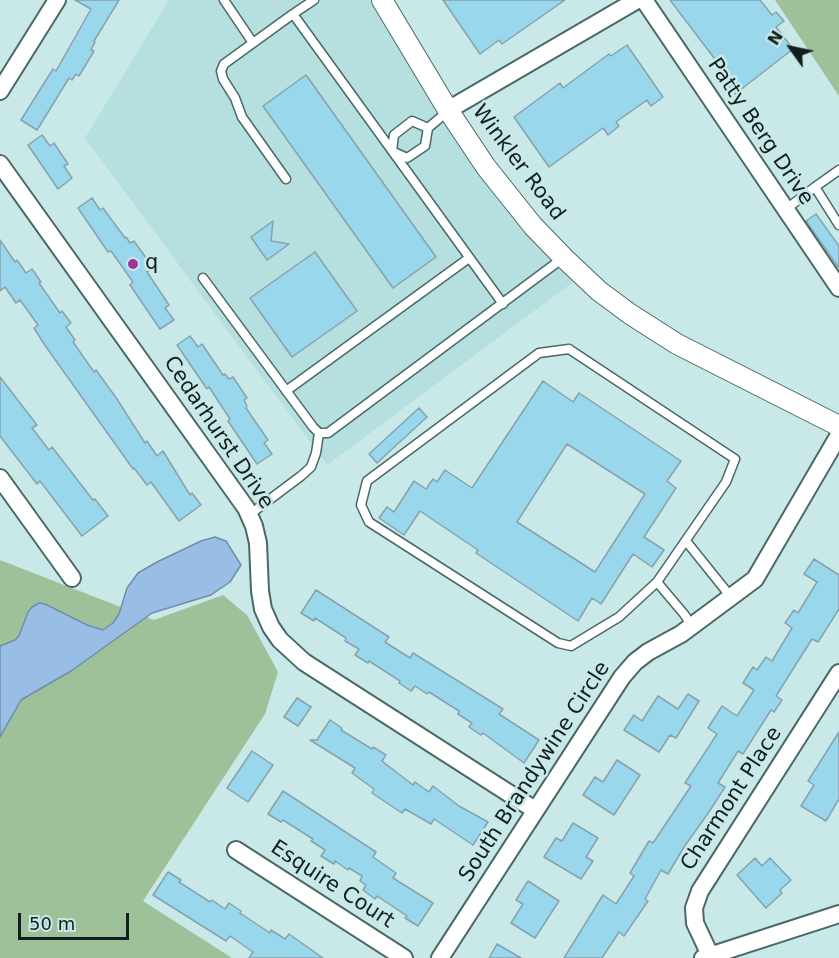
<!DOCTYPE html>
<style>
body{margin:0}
#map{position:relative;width:839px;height:958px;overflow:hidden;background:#c9e9e9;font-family:"DejaVu Sans",sans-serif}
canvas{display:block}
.north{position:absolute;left:761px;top:18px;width:60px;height:60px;-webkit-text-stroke:4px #c9e9e9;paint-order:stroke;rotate:303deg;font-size:16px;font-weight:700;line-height:24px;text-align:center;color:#131f1f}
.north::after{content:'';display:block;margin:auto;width:21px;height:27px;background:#131f1f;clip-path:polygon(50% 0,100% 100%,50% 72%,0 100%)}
.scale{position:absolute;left:18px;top:913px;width:111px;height:27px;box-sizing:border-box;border:3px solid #131f1f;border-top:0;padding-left:8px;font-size:18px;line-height:21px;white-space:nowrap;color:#131f1f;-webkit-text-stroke:4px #c9e9e9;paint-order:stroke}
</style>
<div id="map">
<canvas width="839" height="958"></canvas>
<div class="north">N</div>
<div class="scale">50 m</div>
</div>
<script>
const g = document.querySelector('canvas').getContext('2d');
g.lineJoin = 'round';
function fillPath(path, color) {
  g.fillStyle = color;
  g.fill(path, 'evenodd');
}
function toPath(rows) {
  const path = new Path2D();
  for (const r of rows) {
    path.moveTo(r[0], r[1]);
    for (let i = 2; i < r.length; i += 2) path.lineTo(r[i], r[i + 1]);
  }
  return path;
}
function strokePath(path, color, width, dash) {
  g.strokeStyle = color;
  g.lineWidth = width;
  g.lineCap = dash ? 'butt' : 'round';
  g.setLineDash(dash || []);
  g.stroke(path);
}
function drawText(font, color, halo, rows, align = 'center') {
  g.font = font + ' "DejaVu Sans",sans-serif';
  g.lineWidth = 5;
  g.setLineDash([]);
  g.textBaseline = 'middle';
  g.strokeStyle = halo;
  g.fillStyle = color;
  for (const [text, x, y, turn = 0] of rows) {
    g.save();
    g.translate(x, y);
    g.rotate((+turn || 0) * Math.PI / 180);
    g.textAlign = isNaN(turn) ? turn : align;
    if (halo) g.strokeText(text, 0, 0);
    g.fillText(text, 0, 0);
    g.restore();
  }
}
const built = toPath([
 [169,0,372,0,576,280,327,465,85,138]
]);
const green = toPath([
 [775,0,839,0,839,96],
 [0,560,154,620,223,595,247,615,278,672,265,714,143,901,232,958,0,958]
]);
const water = toPath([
 [215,537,226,541,241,565,230,582,211,595,152,613,71,671,21,700,0,737,0,646,15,640,19,636,28,612,32,607,39,603,45,604,87,625,103,630,113,623,119,614,127,588,138,573,157,562,201,541,215,537]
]);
const building = toPath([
 [75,0,119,0,94,41,95,42,91,50,94,51,79,76,76,74,72,80,69,78,37,130,21,120,53,69,56,71,91,9,75,0],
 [443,0,565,0,502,44,499,40,480,54,443,0],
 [670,0,760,0,772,15,776,12,784,21,776,27,793,49,735,94,723,78,727,75,670,0],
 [627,45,663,97,651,106,647,100,616,122,619,126,608,135,603,128,549,167,514,117,560,83,563,88,609,54,611,56,627,45],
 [306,75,436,257,393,288,263,106,306,75],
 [42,135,50,146,54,143,68,164,64,166,72,178,58,189,28,145,42,135],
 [92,198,100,210,103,208,125,238,126,237,130,243,134,241,149,262,145,265,149,271,147,272,169,305,165,308,174,320,160,329,130,285,133,282,111,251,108,252,78,208,92,198],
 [816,214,839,246,839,268,806,221,816,214],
 [273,221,271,241,289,244,267,260,251,237,273,221],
 [0,240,15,262,17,260,26,273,32,269,41,282,39,283,60,313,62,311,71,323,66,327,75,340,73,342,94,372,96,370,117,399,145,443,147,441,157,456,163,451,190,495,192,493,201,505,179,521,151,482,147,485,134,468,133,469,44,344,34,328,38,325,20,300,16,303,5,287,0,291,0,240],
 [315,252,357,311,292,357,250,298,315,252],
 [190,336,198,347,202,344,223,375,225,374,229,379,233,377,247,398,244,400,247,406,246,408,268,440,264,443,272,454,257,464,228,421,230,419,209,387,207,389,177,345,190,336],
 [0,377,37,425,32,428,49,450,52,447,93,500,95,499,108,516,82,536,40,481,37,484,0,436,0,377],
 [543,381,573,402,579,393,681,461,667,481,676,488,644,537,664,550,652,567,633,554,601,604,592,598,578,621,476,553,478,550,420,511,404,535,379,518,387,507,394,512,414,481,426,489,433,479,437,482,445,470,472,488,543,381],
 [567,444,645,494,595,572,517,522,567,444],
 [419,408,427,417,377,463,369,454,419,408],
 [814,559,839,575,839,609,818,642,812,639,776,696,782,700,774,712,771,710,743,754,738,751,718,783,725,787,709,812,684,847,668,874,661,870,645,899,648,901,624,936,619,932,602,958,564,958,603,895,616,904,634,876,630,873,649,841,653,843,691,786,685,783,717,734,708,728,722,706,737,716,754,690,743,683,753,667,757,670,766,657,772,661,792,628,785,623,794,610,798,613,817,582,804,574,814,559],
 [316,590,389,637,385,642,410,658,413,653,503,709,499,714,539,740,524,763,483,733,481,735,469,727,472,723,458,714,459,711,429,692,427,694,415,686,411,691,399,683,400,681,369,661,368,663,355,655,359,649,345,641,346,638,315,618,314,621,301,613,316,590],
 [688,694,699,701,676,738,670,735,659,752,624,730,634,715,642,721,658,696,678,709,688,694],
 [297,698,311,707,298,726,284,717,297,698],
 [330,720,342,728,341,730,372,749,373,747,386,755,382,761,413,785,415,782,429,792,433,786,459,806,488,822,473,845,434,819,431,824,405,809,402,813,372,793,374,789,352,773,355,768,310,740,317,740,330,720],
 [839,732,839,799,826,821,801,806,814,785,808,781,839,732],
 [252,751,273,765,248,802,227,788,252,751],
 [617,760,640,775,614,815,583,795,595,777,603,782,617,760],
 [283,791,376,852,373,857,396,873,393,878,433,903,418,926,405,918,407,916,377,896,375,899,363,890,366,885,360,881,362,876,349,868,348,870,335,861,334,864,321,856,325,850,311,841,313,839,283,820,281,822,268,814,283,791],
 [573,823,598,838,586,857,593,861,581,879,544,857,556,838,562,841,573,823],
 [755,858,762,866,770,858,791,880,780,890,782,893,766,908,737,875,755,858],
 [168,872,181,880,179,882,210,902,212,900,225,909,229,903,241,911,240,913,270,933,271,930,285,939,289,934,323,958,249,958,253,952,230,936,226,941,153,895,168,872],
 [528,881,559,901,535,938,511,923,523,904,516,900,528,881],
 [497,944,521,958,489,958,497,944]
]);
const service = toPath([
 [224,0,253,43],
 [314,0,293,14,503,304],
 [428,128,412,121,394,135,392,151,407,158,425,146,428,128,448,111],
 [286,179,242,117,235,98,223,79,221,71,224,64,293,14],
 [815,187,839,170],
 [785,210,815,187,839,225],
 [203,278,313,427,319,433,328,433,563,258],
 [569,349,735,459,726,482,657,582,619,617,571,646,558,643,369,522,361,505,367,481,539,353,569,349],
 [286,391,469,258],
 [249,515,301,476,311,467,316,453,319,433],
 [686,541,731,597],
 [657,582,684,614,692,626]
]);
const minor = toPath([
 [644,0,839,288],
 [0,91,57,0],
 [448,110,637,0],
 [0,164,246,508,254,526,258,543,260,591,263,609,271,627,280,640,304,662,535,810],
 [0,478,72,578],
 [236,850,404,958],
 [710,955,695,923,694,908,700,891,839,673],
 [440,958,622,677,635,662,648,652,681,634,755,579,839,435],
 [703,958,839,914]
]);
const tertiary = toPath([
 [382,0,448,110,486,167,533,226,564,258,599,291,630,314,677,344,839,426]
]);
const markers = [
 [133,264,6,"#9e3699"]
];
const streetNames = [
 ["Patty Berg Drive",760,132,56],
 ["Winkler Road",518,163,53],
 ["Cedarhurst Drive",218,433,56],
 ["South Brandywine Circle",535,772,-57],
 ["Charmont Place",732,799,-57],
 ["Esquire Court",332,885,33]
];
const poiNames = [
 ["q",145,264]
];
fillPath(built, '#b6dfdf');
fillPath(green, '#9ec199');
fillPath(water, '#98bee5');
strokePath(water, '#708eaa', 1.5);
fillPath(building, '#99d7ec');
strokePath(building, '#87a2ac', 1.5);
strokePath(service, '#4b6868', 11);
strokePath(minor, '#4b6868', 20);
strokePath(tertiary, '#4b6868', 22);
strokePath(service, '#fff', 8);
strokePath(minor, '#fff', 16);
strokePath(tertiary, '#fff', 20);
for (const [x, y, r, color] of markers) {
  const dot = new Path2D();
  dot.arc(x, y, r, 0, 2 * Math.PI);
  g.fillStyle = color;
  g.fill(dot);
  strokePath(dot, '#c9e9e9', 2);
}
drawText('21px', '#131f1f', '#c9e9e9', streetNames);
drawText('21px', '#131f1f', '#c9e9e9', poiNames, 'left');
</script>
